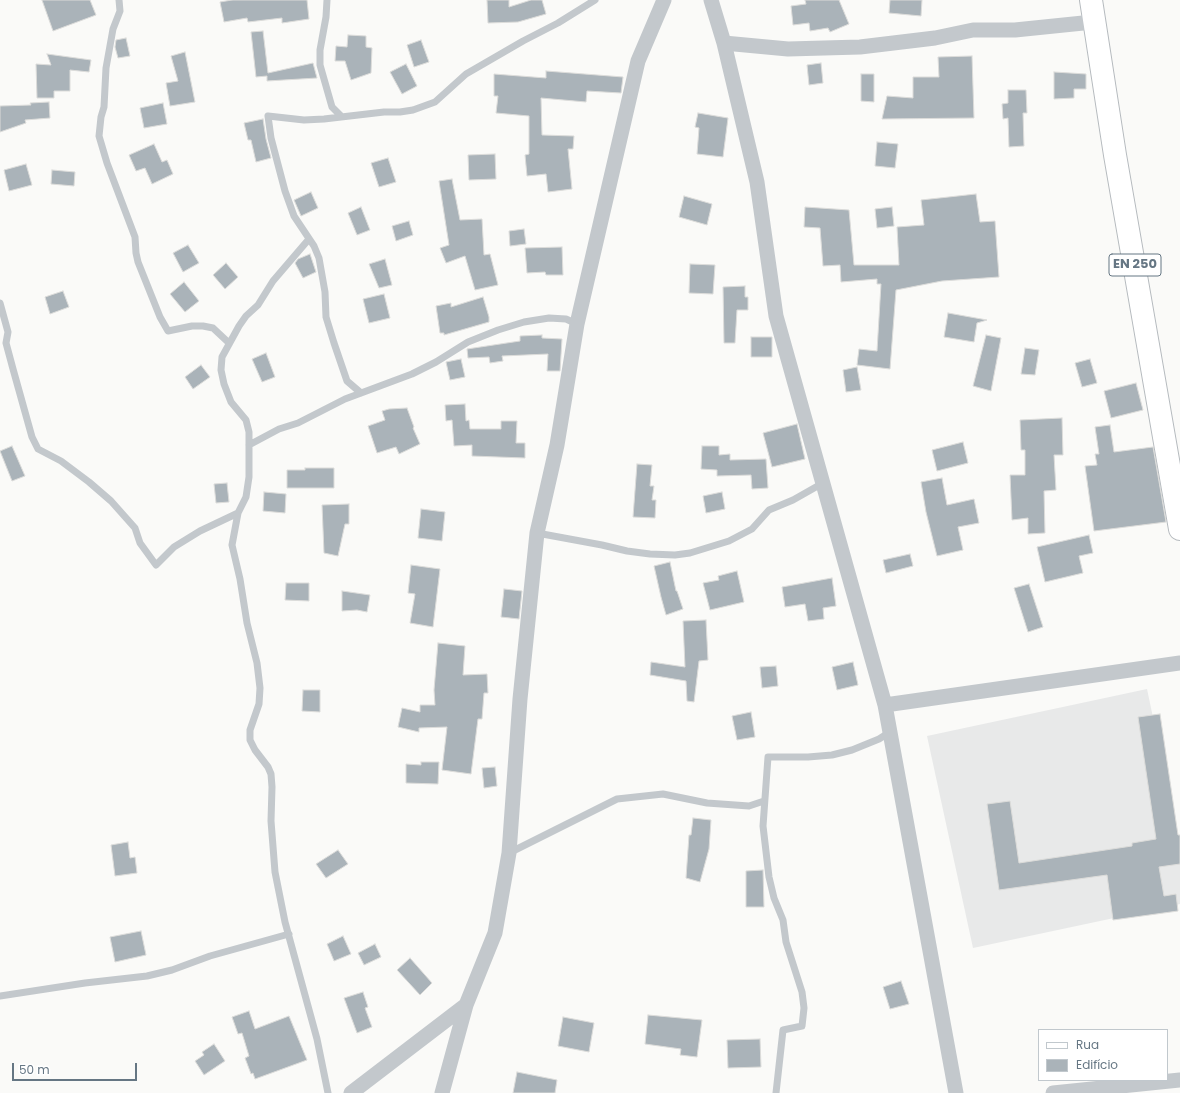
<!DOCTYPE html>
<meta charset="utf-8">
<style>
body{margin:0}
#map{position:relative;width:1180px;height:1093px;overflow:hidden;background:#fafaf8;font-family:Poppins,sans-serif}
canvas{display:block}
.legend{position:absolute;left:1038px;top:1029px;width:130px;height:52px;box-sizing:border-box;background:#fff;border:1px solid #c1c8cd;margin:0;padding:5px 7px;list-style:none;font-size:12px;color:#657683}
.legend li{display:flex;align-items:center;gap:8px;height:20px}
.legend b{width:20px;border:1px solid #c1c8cd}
.scale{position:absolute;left:12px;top:1063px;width:125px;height:18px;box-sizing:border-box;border:2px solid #657683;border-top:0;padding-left:5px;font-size:12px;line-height:14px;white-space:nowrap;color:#657683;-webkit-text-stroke:3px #fff;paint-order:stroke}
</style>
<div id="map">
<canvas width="1180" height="1093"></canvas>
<ul class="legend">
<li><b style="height:5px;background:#fff"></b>Rua</li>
<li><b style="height:11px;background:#aab3b9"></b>Edifício</li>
</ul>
<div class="scale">50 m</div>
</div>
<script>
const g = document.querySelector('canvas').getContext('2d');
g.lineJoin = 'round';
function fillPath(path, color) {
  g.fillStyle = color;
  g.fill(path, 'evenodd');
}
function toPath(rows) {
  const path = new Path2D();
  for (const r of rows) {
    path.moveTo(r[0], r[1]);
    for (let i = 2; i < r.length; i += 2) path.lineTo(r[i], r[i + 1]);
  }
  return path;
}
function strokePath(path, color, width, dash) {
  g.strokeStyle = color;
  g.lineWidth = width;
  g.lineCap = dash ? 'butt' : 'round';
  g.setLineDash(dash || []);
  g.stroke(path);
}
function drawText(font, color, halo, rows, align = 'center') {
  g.font = font + ' Poppins,sans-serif';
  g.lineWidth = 4;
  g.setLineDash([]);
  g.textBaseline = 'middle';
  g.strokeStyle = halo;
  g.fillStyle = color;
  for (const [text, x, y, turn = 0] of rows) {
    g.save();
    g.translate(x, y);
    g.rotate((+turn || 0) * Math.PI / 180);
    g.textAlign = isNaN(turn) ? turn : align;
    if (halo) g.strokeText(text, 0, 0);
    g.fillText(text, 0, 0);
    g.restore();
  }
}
const built = toPath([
 [1147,689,1180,845,1180,904,973,948,927,736]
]);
const building = toPath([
 [42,0,90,0,96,15,53,31,42,0],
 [232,0,307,0,309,19,282,23,282,18,248,22,247,18,224,22,220,2,232,0],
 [487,0,509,0,509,7,531,0,542,0,546,14,518,22,488,23,487,0],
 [805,0,839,0,849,24,830,32,828,28,810,31,809,23,793,25,791,6,806,4,805,0],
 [890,0,922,0,921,16,889,13,890,0],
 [263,31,268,73,313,63,317,78,267,81,267,76,256,77,251,32,263,31],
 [348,35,366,36,366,47,372,48,371,73,351,80,345,61,335,61,336,46,347,47,348,35],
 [126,38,130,56,118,58,115,47,116,40,126,38],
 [421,40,429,62,414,67,407,45,421,40],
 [185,52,195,102,170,106,166,83,178,81,171,56,185,52],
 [47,54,91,60,89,72,70,70,70,91,54,91,54,98,37,98,36,64,51,65,47,54],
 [972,56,974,118,882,119,887,96,913,98,913,77,939,77,938,57,972,56],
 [821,63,823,83,809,85,807,65,821,63],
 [406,64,417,86,402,94,390,72,406,64],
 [546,71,623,77,621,93,587,91,586,102,541,98,542,135,574,136,573,149,568,149,572,189,548,192,546,174,527,176,525,155,529,154,529,116,496,113,498,96,494,96,494,74,546,78,546,71],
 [1054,72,1086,74,1086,89,1074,89,1074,98,1054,99,1054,72],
 [861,74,874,74,874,102,861,101,861,74],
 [1008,90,1026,90,1027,113,1023,113,1024,146,1009,147,1008,118,1003,119,1002,104,1008,103,1008,90],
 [49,102,50,118,25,120,26,123,0,132,0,106,31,105,30,103,49,102],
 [163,103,167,124,144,128,140,108,163,103],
 [698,113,728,118,723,157,697,154,699,128,695,127,698,113],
 [263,119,266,139,271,158,256,162,251,140,248,140,244,123,263,119],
 [877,142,898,144,895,168,875,166,877,142],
 [154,144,162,162,167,160,173,174,152,184,145,168,136,171,129,155,154,144],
 [495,154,496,179,469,180,468,155,495,154],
 [388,158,396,182,379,187,371,163,388,158],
 [26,164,32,185,9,191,4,170,26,164],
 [52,170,75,172,74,186,51,184,52,170],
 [452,179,460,220,482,219,484,255,490,254,498,285,475,290,465,256,446,263,440,248,449,245,439,181,452,179],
 [311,192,318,208,301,216,294,200,311,192],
 [976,194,980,222,995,221,999,277,942,281,896,290,890,369,857,365,859,349,877,351,881,284,877,284,877,279,841,282,840,265,823,266,820,228,804,227,805,207,849,210,854,265,899,265,897,227,924,225,921,200,976,194],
 [684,196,712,204,707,225,679,217,684,196],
 [361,207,370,230,357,235,348,213,361,207],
 [892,207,894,226,877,228,875,209,892,207],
 [409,221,413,235,396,241,392,226,409,221],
 [524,229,526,244,510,246,509,231,524,229],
 [188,245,199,263,183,272,173,253,188,245],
 [562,247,563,275,546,275,545,272,527,273,525,248,562,247],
 [310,254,316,272,303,278,295,263,298,259,310,254],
 [385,259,392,285,379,288,369,264,385,259],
 [226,263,238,277,225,289,213,275,226,263],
 [690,264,715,265,713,294,689,293,690,264],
 [184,282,199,301,185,312,170,294,184,282],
 [745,286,745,297,748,297,748,310,737,310,735,343,724,343,723,287,745,286],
 [63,291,69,307,50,314,45,297,63,291],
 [384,294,390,318,369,323,363,299,384,294],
 [483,297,489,317,489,322,444,335,444,333,440,333,436,306,451,303,451,307,483,297],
 [948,313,987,320,977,323,974,342,944,337,948,313],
 [542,335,542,338,562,339,560,371,547,371,548,354,502,356,503,361,490,363,489,357,468,358,467,349,520,341,520,336,542,335],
 [986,335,1001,338,991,391,973,386,986,335],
 [751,337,772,337,772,357,751,357,751,337],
 [1025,348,1039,350,1035,375,1021,374,1025,348],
 [266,353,275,377,262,382,252,359,266,353],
 [461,359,465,377,450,380,446,362,461,359],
 [1090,359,1097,383,1082,387,1075,363,1090,359],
 [201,365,210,377,193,389,185,377,201,365],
 [857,367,861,390,846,392,843,370,857,367],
 [1136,383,1143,410,1111,418,1104,391,1136,383],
 [465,404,466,421,469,420,470,429,501,429,501,421,517,421,516,443,525,443,525,458,472,456,472,445,454,446,452,420,446,421,445,405,465,404],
 [407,408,414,427,413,428,420,444,399,454,396,447,377,453,368,426,385,420,382,411,389,409,407,408],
 [1062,418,1063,455,1054,455,1056,490,1044,491,1045,533,1028,534,1028,518,1012,520,1010,475,1025,475,1025,450,1021,450,1020,420,1062,418],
 [797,424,805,459,772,467,763,433,797,424],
 [1110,425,1114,452,1153,447,1166,522,1094,531,1085,466,1097,465,1095,454,1099,454,1095,427,1110,425],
 [963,442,968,463,937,471,932,450,963,442],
 [12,446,25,476,12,481,0,451,12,446],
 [702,446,719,446,719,455,730,454,730,460,766,459,768,488,752,489,751,475,717,476,717,470,701,469,702,446],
 [637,464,652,465,650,486,654,486,652,500,656,500,655,518,633,517,637,464],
 [305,468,334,468,334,488,287,488,287,470,305,470,305,468],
 [942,478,947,505,974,499,979,523,958,527,963,550,937,556,926,512,921,482,942,478],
 [227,483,229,502,216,503,214,484,227,483],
 [264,492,286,494,285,513,263,511,264,492],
 [722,492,725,509,706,513,703,496,722,492],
 [349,504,349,524,345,524,338,556,324,553,322,505,349,504],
 [421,509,445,512,442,541,418,538,421,509],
 [1089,535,1093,553,1079,556,1083,573,1045,582,1037,547,1089,535],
 [910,554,913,566,886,573,883,560,910,554],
 [670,562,676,591,677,591,683,609,666,615,661,597,654,566,670,562],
 [411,565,440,569,433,627,410,623,415,594,408,593,411,565],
 [737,571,744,602,710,610,703,583,719,580,718,576,737,571],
 [832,578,836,606,823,608,824,619,808,621,805,604,785,607,782,587,832,578],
 [286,583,309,583,309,601,285,600,286,583],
 [1029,584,1043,627,1028,632,1014,588,1029,584],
 [504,589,522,591,519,619,501,617,504,589],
 [342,591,370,595,367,612,357,610,342,611,342,591],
 [706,620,708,660,699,661,694,702,687,701,686,681,650,675,651,662,685,667,683,621,706,620],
 [438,643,465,646,463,675,487,674,488,693,484,693,482,719,478,719,471,774,442,770,447,727,419,728,419,732,398,727,402,708,420,712,420,705,435,705,434,690,438,643],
 [853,662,858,685,837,690,832,667,853,662],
 [776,666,778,686,762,688,760,667,776,666],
 [303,690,320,690,320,712,302,711,303,690],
 [751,712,755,737,737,740,732,716,751,712],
 [1160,714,1178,835,1180,835,1180,864,1159,867,1164,896,1176,894,1178,911,1113,920,1107,875,999,890,987,804,1010,801,1019,863,1132,846,1132,843,1156,839,1138,717,1160,714],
 [421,762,439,762,438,784,406,783,406,764,421,765,421,762],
 [495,767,497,786,484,788,482,768,495,767],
 [693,818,711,820,709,849,700,882,686,878,689,835,691,835,693,818],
 [128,842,130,858,135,857,137,873,115,876,111,845,128,842],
 [338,850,348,864,326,878,316,864,338,850],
 [763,870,764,907,746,907,746,871,763,870],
 [141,931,146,955,115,962,110,937,141,931],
 [343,936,351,954,334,961,327,944,343,936],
 [375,944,381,957,364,965,358,953,375,944],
 [410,958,432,983,420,995,397,970,410,958],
 [901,981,909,1004,890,1009,883,987,901,981],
 [363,992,368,1007,365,1008,372,1027,357,1033,344,998,363,992],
 [249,1011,255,1029,289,1016,307,1060,255,1079,253,1073,251,1074,245,1058,249,1056,242,1033,238,1034,232,1017,249,1011],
 [648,1015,702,1020,697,1057,680,1055,681,1049,645,1044,648,1015],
 [563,1017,594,1023,589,1052,558,1046,563,1017],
 [760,1039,761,1067,728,1068,727,1040,760,1039],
 [214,1044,225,1061,204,1075,195,1061,204,1055,202,1052,214,1044],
 [517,1072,557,1080,555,1093,513,1093,517,1072]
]);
const lane = toPath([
 [119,0,120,11,113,29,106,68,104,107,101,117,99,136,107,163,135,237,136,253,138,262,160,317,168,331,192,326,203,326,213,328,229,343],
 [327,0,326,17,320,50,320,65,332,107,341,116],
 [0,303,8,332,6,343,13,369,32,437,38,449,61,461,89,482,111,501,135,528,140,543,156,565,174,547,200,531,238,513,246,497,249,477,249,432,246,420,231,402,224,384,221,370,222,357,239,326,246,316,258,305,273,281,309,239],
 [361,393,347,381,334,343,326,317,325,292,319,258,314,246,294,216,285,191,271,138,268,116,304,120,324,119,384,112,400,112,413,110,435,102,466,74,523,41,558,23,595,0],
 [249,445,279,429,298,423,345,399,412,374,436,362,468,342,498,330,524,322,549,318,566,319,577,324],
 [238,513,232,545,240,579,247,623,257,663,260,688,259,704,250,730,250,740,255,750,268,767,271,774,272,787,271,821,275,872,285,922,317,1039,328,1093],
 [537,533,602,545,627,551,650,554,675,555,690,553,729,541,752,529,769,510,793,500,823,483],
 [509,853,617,799,663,794,707,803,749,806,764,801],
 [0,996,85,983,147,976,172,970,210,956,289,934],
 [776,1093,783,1030,802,1026,804,1008,802,992,786,942,783,920,774,898,769,877,763,826,768,757,808,757,832,755,852,750,879,739,890,732]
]);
const street = toPath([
 [711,0,724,43,757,182,776,316,885,705,956,1093],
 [724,43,788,49,860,47,935,38,973,30,1015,30,1093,22],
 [885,705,1180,663],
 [351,1093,466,1005,495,933,509,853,520,699,537,533,557,445,577,324,638,61,664,0],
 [442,1093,466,1005],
 [1053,1093,1180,1080]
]);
const primary = toPath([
 [1091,0,1115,155,1180,529]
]);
const shields = [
 [1135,265,52]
];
const shieldNames = [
 ["EN 250",1135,265]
];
fillPath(built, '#e8e9e9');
fillPath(building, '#aab3b9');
strokePath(building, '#dcdcda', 1);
strokePath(primary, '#b5babe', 24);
strokePath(lane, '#c3c8cc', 7);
strokePath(street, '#c3c8cc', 15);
strokePath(primary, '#fff', 22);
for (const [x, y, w] of shields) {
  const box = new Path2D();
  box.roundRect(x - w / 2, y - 11, w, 22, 3);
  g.fillStyle = '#fff';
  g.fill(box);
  strokePath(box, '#657683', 1);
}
drawText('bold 13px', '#657683', null, shieldNames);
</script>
